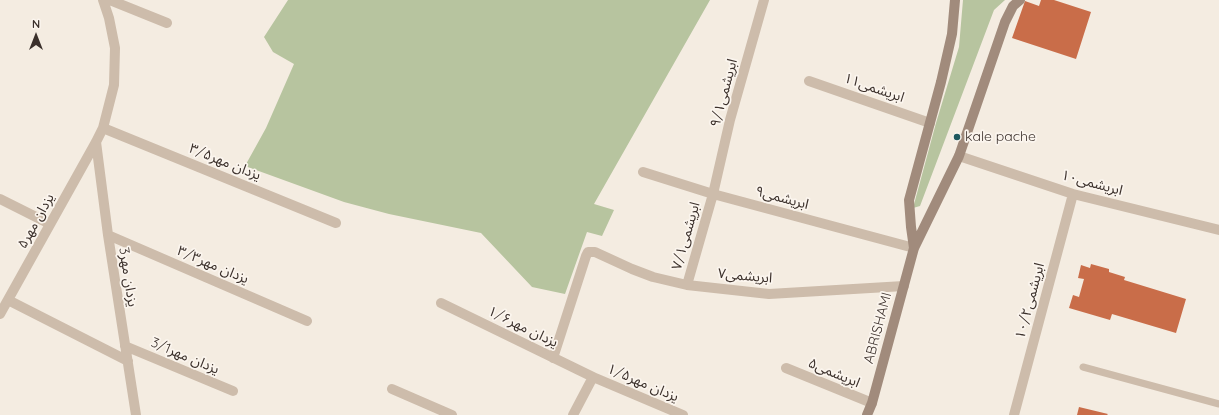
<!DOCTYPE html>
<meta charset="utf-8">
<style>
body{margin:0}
#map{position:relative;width:1219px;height:415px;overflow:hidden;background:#f4ece1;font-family:Quicksand,sans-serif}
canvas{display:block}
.north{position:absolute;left:16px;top:16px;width:40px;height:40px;-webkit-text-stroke:3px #fbf5ee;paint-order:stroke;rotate:0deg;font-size:11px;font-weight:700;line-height:16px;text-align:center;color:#3b302b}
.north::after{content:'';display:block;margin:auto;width:14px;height:18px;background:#3b302b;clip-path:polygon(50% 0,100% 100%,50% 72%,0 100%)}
</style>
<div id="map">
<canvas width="1219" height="415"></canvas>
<div class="north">N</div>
</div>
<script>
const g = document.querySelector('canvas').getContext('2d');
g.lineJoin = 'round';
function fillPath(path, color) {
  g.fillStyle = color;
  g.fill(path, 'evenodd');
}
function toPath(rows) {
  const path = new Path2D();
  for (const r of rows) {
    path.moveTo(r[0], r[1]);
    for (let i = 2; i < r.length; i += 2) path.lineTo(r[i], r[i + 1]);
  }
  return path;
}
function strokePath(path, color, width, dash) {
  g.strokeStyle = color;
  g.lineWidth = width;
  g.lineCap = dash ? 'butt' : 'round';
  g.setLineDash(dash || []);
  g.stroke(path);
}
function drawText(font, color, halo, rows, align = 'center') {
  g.font = font + ' Quicksand,"Noto Sans Arabic",sans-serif';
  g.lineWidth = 3.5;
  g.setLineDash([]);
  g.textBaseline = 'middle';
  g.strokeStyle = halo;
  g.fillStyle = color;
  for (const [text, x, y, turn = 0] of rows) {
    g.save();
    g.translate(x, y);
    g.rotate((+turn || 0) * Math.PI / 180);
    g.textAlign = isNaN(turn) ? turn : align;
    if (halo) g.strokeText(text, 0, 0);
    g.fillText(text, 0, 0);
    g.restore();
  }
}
const green = toPath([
 [288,0,710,0,594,204,614,210,602,236,587,232,565,294,532,287,481,233,389,214,344,202,245,166,266,128,294,64,273,52,264,37],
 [963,0,1005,0,994,10,920,206,913,208,936,123,959,47]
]);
const building = toPath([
 [1041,0,1054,0,1091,12,1076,59,1012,38,1025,1,1039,6],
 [1091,264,1109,269,1109,272,1125,277,1124,280,1186,299,1176,333,1112,314,1110,320,1069,308,1073,295,1079,297,1084,279,1078,278,1081,265,1090,268],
 [1079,407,1108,414,1107,415,1077,415]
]);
const service = toPath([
 [1083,367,1219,404]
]);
const minor = toPath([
 [110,0,167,23],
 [809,81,930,123],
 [103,128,336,223],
 [96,142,108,235,136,415],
 [959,156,1073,194,1219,230],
 [643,172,713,194,914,248],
 [0,199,50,224],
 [108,235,307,321],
 [687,285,713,194,730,120,764,0],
 [8,300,128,361],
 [441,303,593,377,683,415],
 [0,314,96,142,103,128,114,85,115,48,109,18,103,0],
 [125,346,233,391],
 [553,358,586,256,588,252,595,252,632,269,653,277,687,285,769,294,904,286],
 [786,368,872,403],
 [392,389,452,415],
 [573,415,593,377],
 [1014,415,1073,194]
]);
const secondary = toPath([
 [914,248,911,227,909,200,941,82,952,34,955,0],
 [867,415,872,403,914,248,959,156,1005,22,1013,6,1020,0]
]);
const markers = [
 [957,137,4,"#1e585e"]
];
const streetNames = [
 ["ابریشمی۱۱",874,88,19],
 ["۹/۱ابریشمی",724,93,-75],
 ["۳/۵یزدان مهر",225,162,22],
 ["ابریشمی۱۰",1092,183,15],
 ["ابریشمی۹",782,198,15],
 ["یزدان مهر۵",36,221,-61],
 ["ابریشمی۷/۱",686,236,-74],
 ["۳/۳یزدان مهر",213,265,23],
 ["ابریشمی۷",745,276,5],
 ["3یزدان مهر",128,277,81],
 ["۱۰/۲ابریشمی",1030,301,-75],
 ["۱/۶یزدان مهر",523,327,26],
 ["ABRISHAMI",878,328,-75],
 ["3/1یزدان مهر",185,356,23],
 ["ابریشمی۵",834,373,23],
 ["۱/۵یزدان مهر",643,383,23]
];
const poiNames = [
 ["kale pache",965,137]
];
fillPath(green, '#b7c49f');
fillPath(building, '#c96d49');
strokePath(service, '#cdbcab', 7);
strokePath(minor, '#cdbcab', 10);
strokePath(secondary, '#a18b7c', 10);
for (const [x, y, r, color] of markers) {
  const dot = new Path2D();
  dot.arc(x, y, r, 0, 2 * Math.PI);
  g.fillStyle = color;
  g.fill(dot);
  strokePath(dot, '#fbf5ee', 1.5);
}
drawText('14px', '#3b302b', '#fbf5ee', streetNames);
drawText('14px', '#3b302b', '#fbf5ee', poiNames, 'left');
</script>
